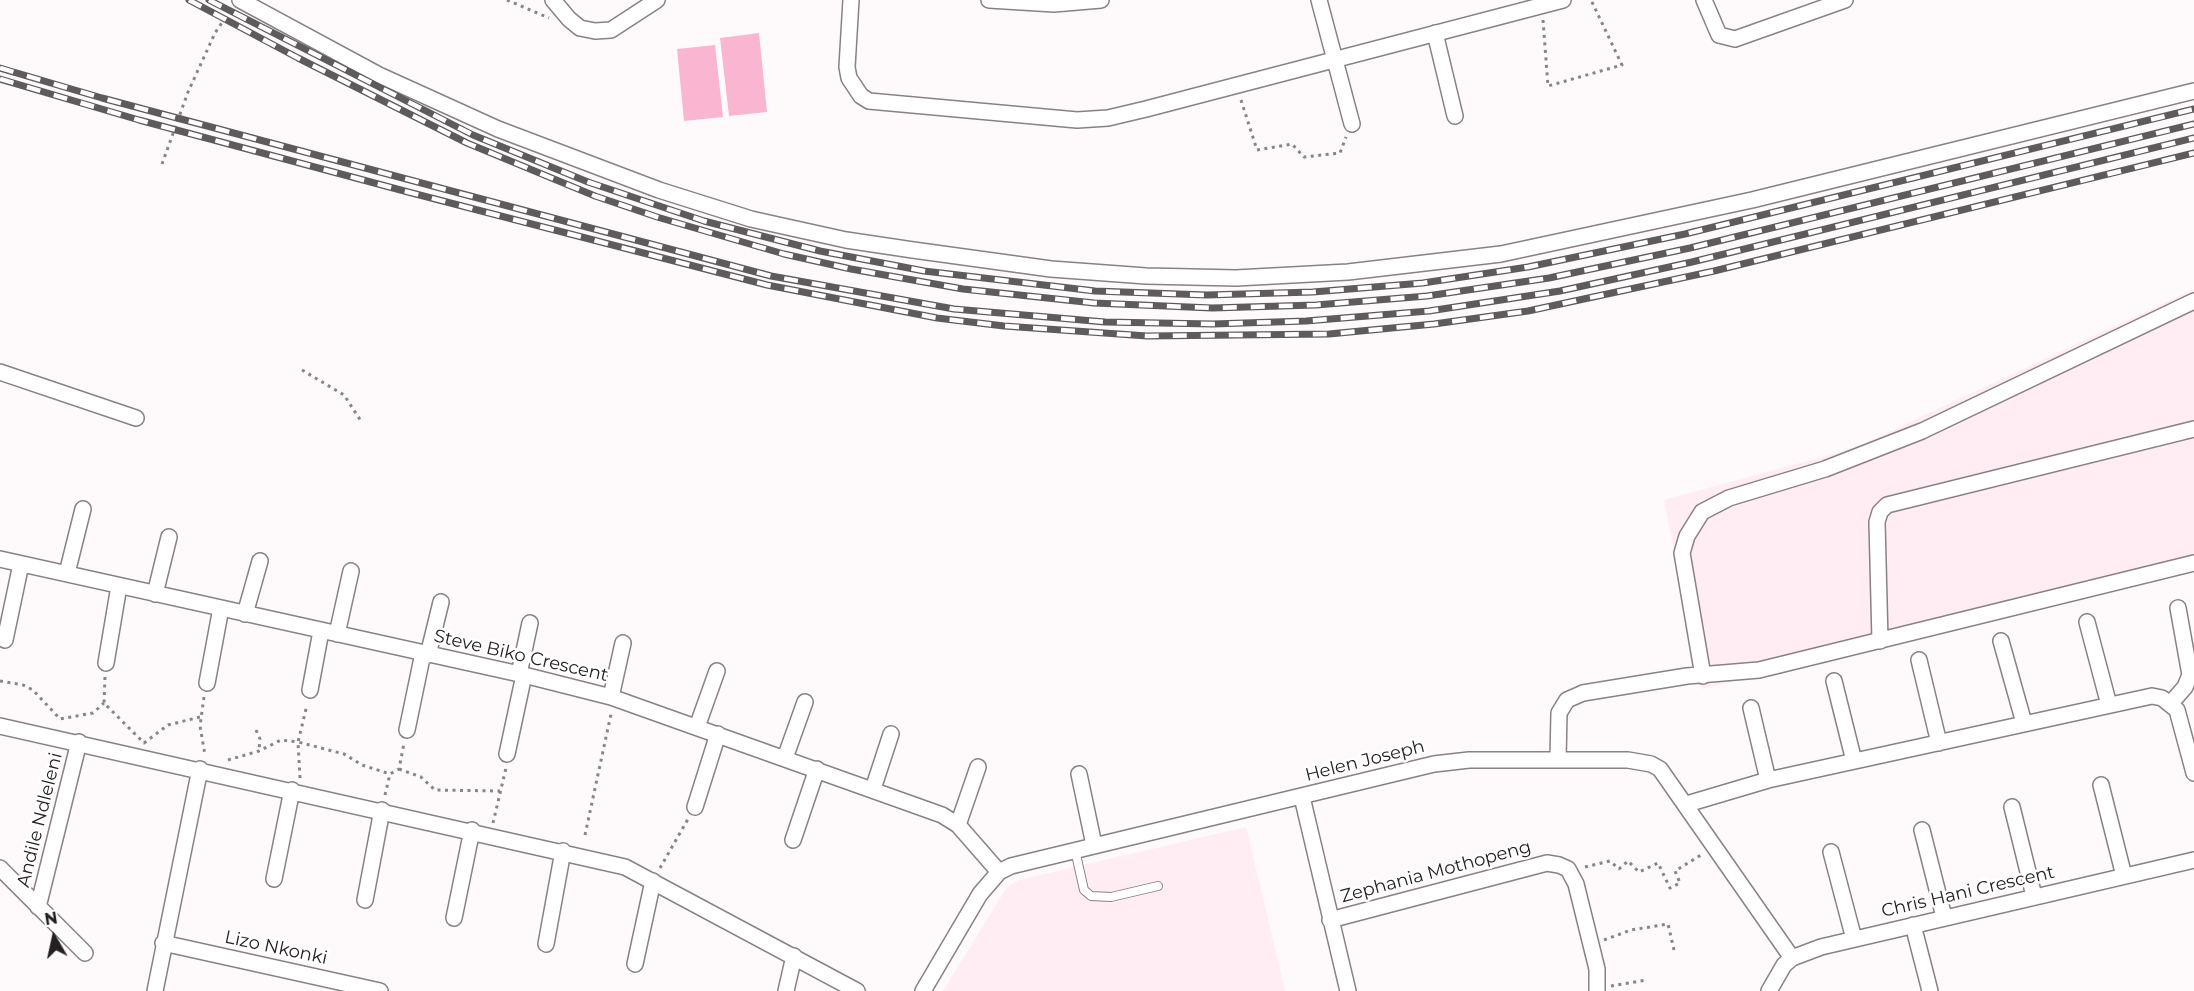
<!DOCTYPE html>
<style>
body{margin:0}
#map{position:relative;width:2194px;height:991px;overflow:hidden;background:#fefafb;font-family:Montserrat,sans-serif}
canvas{display:block}
.north{position:absolute;left:24px;top:907px;width:60px;height:60px;-webkit-text-stroke:4px #fff;paint-order:stroke;rotate:351deg;font-size:16px;font-weight:700;line-height:24px;text-align:center;color:#232021}
.north::after{content:'';display:block;margin:auto;width:21px;height:27px;background:#232021;clip-path:polygon(50% 0,100% 100%,50% 72%,0 100%)}
</style>
<div id="map">
<canvas width="2194" height="991"></canvas>
<div class="north">N</div>
</div>
<script>
const g = document.querySelector('canvas').getContext('2d');
g.lineJoin = 'round';
function fillPath(path, color) {
  g.fillStyle = color;
  g.fill(path, 'evenodd');
}
function toPath(rows) {
  const path = new Path2D();
  for (const r of rows) {
    path.moveTo(r[0], r[1]);
    for (let i = 2; i < r.length; i += 2) path.lineTo(r[i], r[i + 1]);
  }
  return path;
}
function strokePath(path, color, width, dash) {
  g.strokeStyle = color;
  g.lineWidth = width;
  g.lineCap = dash ? 'butt' : 'round';
  g.setLineDash(dash || []);
  g.stroke(path);
}
function drawText(font, color, halo, rows, align = 'center') {
  g.font = font + ' Montserrat,sans-serif';
  g.lineWidth = 5;
  g.setLineDash([]);
  g.textBaseline = 'middle';
  g.strokeStyle = halo;
  g.fillStyle = color;
  for (const [text, x, y, turn = 0] of rows) {
    g.save();
    g.translate(x, y);
    g.rotate((+turn || 0) * Math.PI / 180);
    g.textAlign = isNaN(turn) ? turn : align;
    if (halo) g.strokeText(text, 0, 0);
    g.fillText(text, 0, 0);
    g.restore();
  }
}
const built = toPath([
 [2194,289,2194,567,1702,689,1664,500,1840,452,1865,443],
 [1246,827,1285,991,943,991,1007,887,1019,880]
]);
const green = toPath([
 [759,33,767,112,729,116,720,38],
 [715,45,723,117,684,121,677,49]
]);
const path = toPath([
 [507,0,549,18],
 [1543,20,1548,86,1622,65,1591,0],
 [1241,100,1257,150,1292,144,1304,157,1340,153,1346,137],
 [162,164,188,92,215,33,229,12],
 [302,370,344,395,361,421],
 [105,677,104,703,144,743,168,725,200,717],
 [0,681,23,685,33,690,60,719,93,713,104,703],
 [204,697,200,726,205,755],
 [256,730,260,739,259,751],
 [228,760,259,751,281,740,298,742,307,705],
 [399,769,421,777,435,790,500,791],
 [300,778,298,742,344,754,362,765,390,774,399,769,404,743],
 [385,795,390,774],
 [493,823,506,768],
 [585,835,611,714],
 [1585,867,1610,861,1619,869,1628,861,1639,872,1658,863,1670,888,1680,883,1675,871,1701,855],
 [660,868,688,819],
 [1604,940,1631,930,1668,924,1674,950],
 [1611,986,1647,980]
]);
const lane = toPath([
 [1075,850,1084,890,1091,896,1111,897,1158,886]
]);
const street = toPath([
 [240,0,379,75,498,129,659,190,751,219,846,240,913,250,1051,269,1146,276,1236,278,1348,272,1501,254,1752,200,2194,91],
 [553,0,569,19,580,28,595,31,611,30,657,0],
 [851,0,847,67,849,78,861,96,869,101,1077,120,1108,118,1146,109,1563,0],
 [989,0,1054,4,1101,0],
 [1319,0,1352,124],
 [1704,0,1719,35,1735,39,1845,0],
 [1435,33,1455,116],
 [0,372,136,418],
 [0,559,524,675,611,697,942,815,958,825,999,872],
 [67,573,83,509],
 [155,594,169,537],
 [245,614,260,561],
 [2087,622,2109,705],
 [337,634,351,571],
 [5,640,21,564],
 [1880,641,1877,522,1880,512,1887,505,2194,429],
 [2001,641,2024,723],
 [428,655,441,602],
 [1919,660,1939,743],
 [106,663,119,586],
 [519,674,530,623],
 [1703,676,1682,553,1687,536,1702,512,1729,498,1825,469,1922,431,2194,301],
 [1834,681,1854,761],
 [207,683,221,608],
 [310,690,321,631],
 [611,697,623,643],
 [2171,703,2185,687,2190,675,2178,608],
 [1751,708,1768,780],
 [0,726,625,867,857,991],
 [697,727,717,671],
 [407,730,423,653],
 [507,754,524,675],
 [785,758,805,702],
 [1558,759,1559,713,1567,700,1583,693,1687,676,1759,670,2194,563],
 [1079,774,1094,845],
 [2101,785,2124,876],
 [873,789,891,734],
 [1302,797,1348,991],
 [1687,804,1768,780,2152,696,2162,698,2177,710,2194,773],
 [695,807,718,734],
 [2012,807,2034,896],
 [958,825,978,767],
 [1922,830,1944,917],
 [793,840,817,769],
 [1831,852,1854,939],
 [0,868,85,953],
 [274,879,292,790],
 [365,900,382,810],
 [38,907,79,742],
 [454,918,472,830],
 [1330,920,1547,863,1559,865,1568,869,1576,884,1597,969,1597,991],
 [1913,925,1930,991],
 [163,943,380,991],
 [546,944,563,851],
 [635,964,653,881],
 [155,991,200,769],
 [786,991,794,956],
 [923,991,980,894,999,872,1011,866,1434,764,1469,760,1628,760,1651,764,1660,769,1792,958],
 [1769,991,1784,965,1792,958,1821,947,2194,860]
]);
const rail = toPath([
 [189,0,298,58,467,143,595,196,657,217,784,254,851,269,963,289,1094,303,1212,308,1316,305,1427,296,1549,278,1690,248,2194,124],
 [209,0,473,135,588,182,704,221,820,251,924,271,1095,291,1207,295,1313,292,1423,283,1528,267,1685,234,2194,109],
 [0,68,102,98,771,276,954,309,1105,322,1213,324,1306,321,1429,311,1560,291,1692,262,2194,138],
 [0,79,139,120,408,192,767,285,937,318,1004,326,1147,336,1329,334,1434,324,1528,311,1714,271,2194,153]
]);
const streetNames = [
 ["Steve Biko Crescent",521,656,13],
 ["Helen Joseph",1365,761,-14],
 ["Andile Ndleleni",40,820,-76],
 ["Zephania Mothopeng",1436,872,-15],
 ["Chris Hani Crescent",1968,892,-13],
 ["Lizo Nkonki",276,948,12]
];
fillPath(built, '#ffedf3');
fillPath(green, '#fab6d0');
strokePath(lane, '#8a8184', 10);
strokePath(street, '#8a8184', 18);
strokePath(path, '#888586', 3, [3, 4.5]);
strokePath(lane, '#fff', 8);
strokePath(street, '#fff', 15);
strokePath(rail, '#5e5b5c', 7);
strokePath(rail, '#fff', 4.5, [14]);
drawText('18px', '#232021', '#fff', streetNames);
</script>
